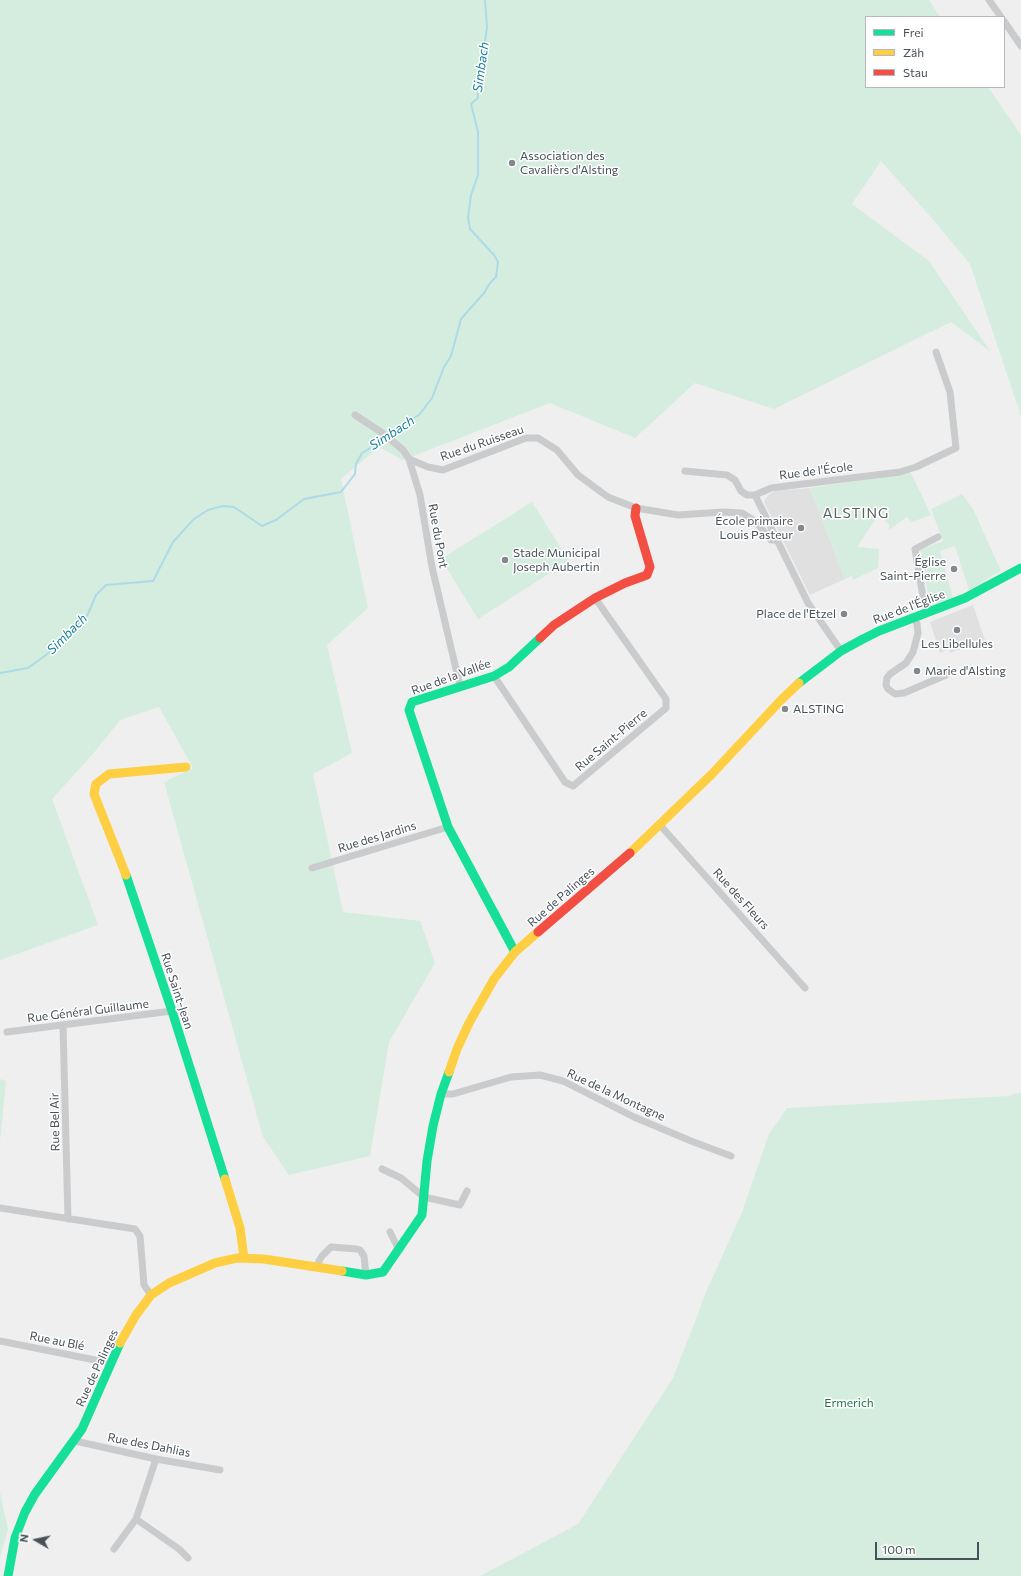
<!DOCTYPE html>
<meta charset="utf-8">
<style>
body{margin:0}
#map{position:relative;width:1021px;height:1576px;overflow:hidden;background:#efefef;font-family:Commissioner,sans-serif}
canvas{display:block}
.legend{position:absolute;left:865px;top:16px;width:140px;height:72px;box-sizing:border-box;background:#fff;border:1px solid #b5b9bd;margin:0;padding:5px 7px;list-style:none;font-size:12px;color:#475159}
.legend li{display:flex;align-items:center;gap:8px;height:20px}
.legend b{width:20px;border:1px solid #b5b9bd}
.north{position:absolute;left:16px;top:1520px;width:40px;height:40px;-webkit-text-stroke:3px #fff;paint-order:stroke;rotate:279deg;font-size:11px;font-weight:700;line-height:16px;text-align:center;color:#475159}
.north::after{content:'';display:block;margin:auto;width:14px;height:18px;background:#475159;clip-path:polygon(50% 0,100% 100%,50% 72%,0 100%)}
.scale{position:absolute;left:875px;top:1542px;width:104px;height:18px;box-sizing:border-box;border:2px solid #475159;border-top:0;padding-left:5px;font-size:12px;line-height:14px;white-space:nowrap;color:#475159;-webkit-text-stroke:3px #fff;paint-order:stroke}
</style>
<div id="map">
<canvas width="1021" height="1576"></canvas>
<ul class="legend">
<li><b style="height:5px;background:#16e098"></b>Frei</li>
<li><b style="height:5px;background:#ffcf43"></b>Zäh</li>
<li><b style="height:5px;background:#f24e42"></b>Stau</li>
</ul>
<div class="north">N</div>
<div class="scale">100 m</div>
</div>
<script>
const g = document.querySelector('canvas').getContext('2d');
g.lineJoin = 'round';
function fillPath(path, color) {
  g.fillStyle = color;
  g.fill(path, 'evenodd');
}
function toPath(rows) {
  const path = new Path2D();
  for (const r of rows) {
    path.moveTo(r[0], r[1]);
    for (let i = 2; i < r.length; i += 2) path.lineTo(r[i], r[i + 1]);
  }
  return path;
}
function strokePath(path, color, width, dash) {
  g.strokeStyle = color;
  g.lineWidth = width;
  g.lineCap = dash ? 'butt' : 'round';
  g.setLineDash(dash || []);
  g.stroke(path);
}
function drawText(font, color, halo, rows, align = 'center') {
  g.font = font + ' Commissioner,sans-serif';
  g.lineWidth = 3;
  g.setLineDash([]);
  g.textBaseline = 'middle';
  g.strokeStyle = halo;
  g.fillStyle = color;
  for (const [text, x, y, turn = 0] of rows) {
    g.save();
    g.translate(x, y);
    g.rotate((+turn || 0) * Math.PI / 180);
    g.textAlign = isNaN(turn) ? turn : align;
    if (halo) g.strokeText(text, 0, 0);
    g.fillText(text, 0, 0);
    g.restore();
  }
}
const education = toPath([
 [810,488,845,579,810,595,764,502,768,495,775,491],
 [973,605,985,640,950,653,949,649,940,653,930,622]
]);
const green = toPath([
 [0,0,929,0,940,17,866,17,866,87,988,87,1021,135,1021,416,970,264,935,222,881,161,852,204,929,261,990,351,951,322,774,409,695,383,635,438,550,403,403,460,379,447,341,479,368,608,327,645,352,753,313,774,343,912,420,921,435,963,389,1042,370,1156,289,1175,263,1137,164,782,193,768,159,707,120,720,93,754,52,799,98,925,0,960],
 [911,473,931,515,912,522,907,517,889,530,889,524,880,516,877,517,857,547,879,549,878,568,853,580,852,576,845,579,810,488],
 [962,494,973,509,1001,571,985,580,985,583,969,590,955,546,940,551,953,598,930,606,920,550,943,541,931,509],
 [532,502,569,561,478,619,441,559],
 [0,1079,6,1081,0,1141],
 [1021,1092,1021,1576,480,1576,578,1524,673,1378,707,1290,742,1212,769,1134,787,1108,1009,1096],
 [0,1492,8,1530,0,1557]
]);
const stream = toPath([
 [0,673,28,668,46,655,87,616,96,595,106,585,153,581,173,542,194,519,208,510,223,506,234,507,262,526,276,520,304,499,341,492,355,474,356,464,362,453,379,443,382,439,401,425,419,415,432,398,444,367,451,356,461,319,484,293,490,283,496,277,498,262,494,255,470,229,468,218,471,195,478,175,478,132,471,104,478,98,477,79,482,62,487,27,485,0]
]);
const street = toPath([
 [989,0,1001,17],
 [1004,21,1021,46],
 [355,415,384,434,403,450,409,459,420,495,432,567,460,686],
 [409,459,428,467,443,470,526,438,538,438,557,450,578,475,608,497,636,508,678,515,723,512,742,513,755,521,771,540,777,540],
 [685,471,727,475,735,480,741,491,747,495,755,495,771,488,900,472,916,467,956,448,950,392,936,352],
 [755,495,808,603,841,651],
 [927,612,922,591,915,549,938,537],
 [914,617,917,624,918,633,913,652,906,663,890,674,887,678,886,685,888,689,895,694,904,693,946,675],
 [494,676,565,782,573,786,666,708,666,699,595,598],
 [660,825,805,988],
 [312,868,448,827],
 [63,1025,68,1219],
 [7,1032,172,1011],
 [441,1094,453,1094,511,1077,540,1075,563,1081,634,1117,691,1141,731,1156],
 [382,1169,401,1178,424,1197,460,1205,467,1191],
 [0,1208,135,1229,140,1236,144,1285,151,1295],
 [390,1232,399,1250],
 [317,1267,319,1261,322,1256,331,1247,357,1249,360,1250,364,1256,366,1275],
 [0,1341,110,1363],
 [75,1441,156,1459,220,1470],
 [156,1459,136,1519,179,1549,188,1558],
 [114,1549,136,1519]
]);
const fast = toPath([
 [799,683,841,651,863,639,879,631,965,598,1021,568],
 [126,875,172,1011,225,1179],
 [515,952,448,827,409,710,412,702,494,676,509,667,540,638],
 [342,1271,366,1275,383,1272,422,1215,427,1161,433,1126,441,1094,449,1072],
 [8,1576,15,1538,25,1512,35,1494,82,1429,120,1343]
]);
const slow = toPath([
 [630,853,712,774,782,699,799,683],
 [126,875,94,794,96,784,109,774,186,767],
 [449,1072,457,1049,469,1023,494,979,515,952,538,932],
 [225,1179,240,1228,244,1258],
 [120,1343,136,1315,151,1295,169,1283,215,1263,237,1258,264,1259,342,1271]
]);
const jam = toPath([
 [540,638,554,625,595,598,625,583,647,575,650,567,635,516,636,508],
 [538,932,630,853]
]);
const markers = [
 [512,163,4,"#82888e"],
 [801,528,4,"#82888e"],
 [505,560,4,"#82888e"],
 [954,569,4,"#82888e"],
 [844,614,4,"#82888e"],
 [957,630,4,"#82888e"],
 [917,671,4,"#82888e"],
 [785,709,4,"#82888e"]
];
const poiNames = [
 ["Association des",520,156],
 ["Cavalièrs d'Alsting",520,170],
 ["École primaire",793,521,"right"],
 ["Louis Pasteur",793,535,"right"],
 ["Stade Municipal",513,553],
 ["Joseph Aubertin",513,567],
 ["Église",946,562,"right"],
 ["Saint-Pierre",946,576,"right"],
 ["Place de l'Etzel",836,614,"right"],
 ["Les Libellules",957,644,"center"],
 ["Marie d'Alsting",925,671],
 ["ALSTING",793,709]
];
const streetNames = [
 ["Rue du Ruisseau",482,443,-19],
 ["Rue de l'École",816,471,-7],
 ["Rue du Pont",438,536,80],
 ["Rue de l'Église",909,607,-21],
 ["Rue de la Vallée",451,677,-20],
 ["Rue Saint-Pierre",611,740,-40],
 ["Rue des Jardins",377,837,-17],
 ["Rue de Palinges",561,897,-41],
 ["Rue des Fleurs",741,899,48],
 ["Rue Saint-Jean",177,991,72],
 ["Rue Général Guillaume",88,1011,-7],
 ["Rue de la Montagne",616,1095,25],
 ["Rue Bel Air",55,1122,-91],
 ["Rue au Blé",57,1341,11],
 ["Rue de Palinges",97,1368,-65],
 ["Rue des Dahlias",149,1445,11]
];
const parkNames = [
 ["Ermerich",849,1403]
];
const waterNames = [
 ["Simbach",481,67,-82],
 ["Simbach",392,433,-33],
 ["Simbach",67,634,-45]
];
const quarterNames = [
 ["ALSTING",856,513]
];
fillPath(education, '#e1e0e0');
fillPath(green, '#d5edde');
strokePath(stream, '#acdbe7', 2);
strokePath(street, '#c9cbcd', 7);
strokePath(fast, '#16e098', 9);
strokePath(slow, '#ffcf43', 9);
strokePath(jam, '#f24e42', 9);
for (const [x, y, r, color] of markers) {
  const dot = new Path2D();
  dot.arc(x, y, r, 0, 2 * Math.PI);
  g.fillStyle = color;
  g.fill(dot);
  strokePath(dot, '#fff', 1.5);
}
drawText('12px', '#475159', '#fff', poiNames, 'left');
drawText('12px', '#475159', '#fff', streetNames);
drawText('12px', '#1e744a', '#fff', parkNames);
drawText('italic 13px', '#18809c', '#fff', waterNames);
g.letterSpacing = '1px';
drawText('14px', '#5b5e62', '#fff', quarterNames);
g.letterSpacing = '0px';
</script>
